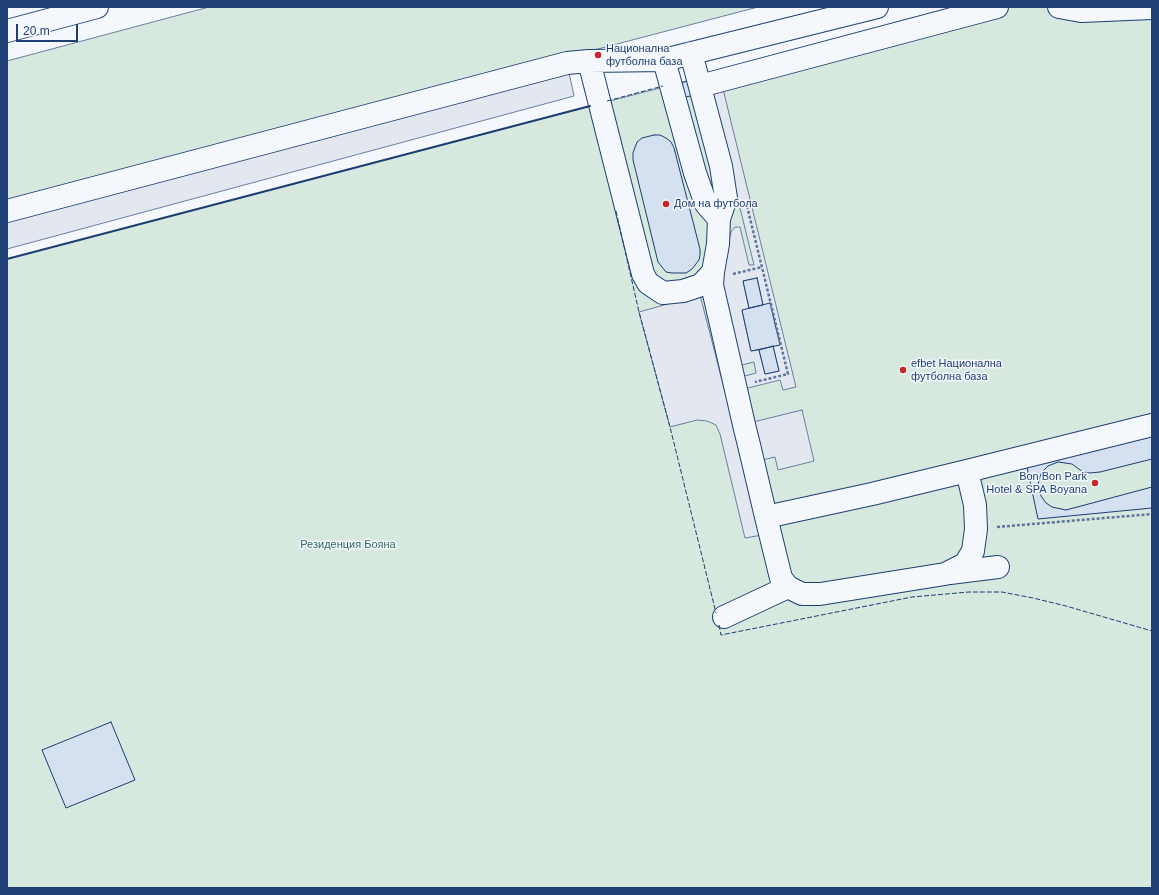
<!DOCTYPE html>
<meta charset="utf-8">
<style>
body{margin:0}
#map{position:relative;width:1159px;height:895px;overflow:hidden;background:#f4f7fb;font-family:Helvetica,sans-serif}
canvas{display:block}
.frame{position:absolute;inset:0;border:8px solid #1d3f73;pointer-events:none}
.scale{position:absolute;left:16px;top:24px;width:62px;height:18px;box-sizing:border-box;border:2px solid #1d3f73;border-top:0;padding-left:5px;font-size:12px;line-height:14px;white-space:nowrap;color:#1d3f73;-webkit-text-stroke:3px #f4f7fb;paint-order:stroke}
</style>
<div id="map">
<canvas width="1159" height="895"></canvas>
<div class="frame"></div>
<div class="scale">20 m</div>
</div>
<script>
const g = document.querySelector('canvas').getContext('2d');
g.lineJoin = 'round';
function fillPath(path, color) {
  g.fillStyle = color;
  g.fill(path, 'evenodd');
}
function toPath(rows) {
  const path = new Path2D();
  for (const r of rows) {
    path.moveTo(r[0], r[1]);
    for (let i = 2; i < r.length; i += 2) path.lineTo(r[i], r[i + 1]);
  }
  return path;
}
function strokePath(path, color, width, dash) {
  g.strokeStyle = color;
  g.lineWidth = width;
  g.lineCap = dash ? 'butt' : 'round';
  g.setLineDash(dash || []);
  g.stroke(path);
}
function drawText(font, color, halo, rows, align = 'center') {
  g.font = font + ' Helvetica,sans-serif';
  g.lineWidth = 3;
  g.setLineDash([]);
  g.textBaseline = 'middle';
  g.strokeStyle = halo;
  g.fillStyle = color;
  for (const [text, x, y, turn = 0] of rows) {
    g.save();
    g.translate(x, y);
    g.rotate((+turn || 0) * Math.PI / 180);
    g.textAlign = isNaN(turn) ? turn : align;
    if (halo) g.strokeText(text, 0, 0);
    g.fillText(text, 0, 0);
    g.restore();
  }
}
const green = toPath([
 [209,7,758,7,7,204,7,61,209,7],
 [969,7,1152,7,1152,888,7,888,7,259,969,7]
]);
const parking = toPath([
 [568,68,574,96,7,249,7,216,568,68],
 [722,85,796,387,783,390,780,380,744,389,741,377,756,373,754,362,738,366,721,277,731,232,735,227,740,227,749,265,754,265,713,98,715,91,722,85],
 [757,278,763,305,770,304,780,344,773,346,779,371,765,374,759,350,751,351,742,311,749,308,743,281,757,278],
 [700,295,762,535,745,538,720,434,716,425,707,421,697,420,670,427,639,312,700,295],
 [802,410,814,461,778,470,775,457,762,460,753,422,802,410]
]);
const building = toPath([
 [691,80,695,95,681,98,677,84,691,80],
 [654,135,660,135,666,138,671,142,674,148,700,249,700,255,699,260,692,269,686,273,672,273,666,272,658,262,633,160,633,153,637,142,642,138,654,135],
 [757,278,763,305,749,308,743,281,757,278],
 [770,303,780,345,751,351,742,310,770,303],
 [773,346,779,371,765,374,759,350,773,346],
 [1152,436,1152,508,1038,519,1027,467,1152,436],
 [1152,459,1152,487,1066,510,1052,507,1046,503,1041,496,1038,487,1039,479,1042,472,1048,466,1058,462,1072,464,1083,472,1090,473,1100,472,1152,459],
 [111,722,135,780,66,808,42,750,111,722]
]);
const path = toPath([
 [747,206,788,374,755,382],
 [733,274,762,267],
 [997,527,1152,514]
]);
const minor = toPath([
 [1059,7,1081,11,1152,8],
 [691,53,721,166,726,198,719,219,718,244,713,272,712,285,745,429,749,445,766,517,781,578,788,587,802,594,820,594,945,574,965,564,973,551,976,529,975,505,967,471,872,494,766,517],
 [664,60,695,173,706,204,719,219],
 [589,61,643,274,648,283,663,293,683,291,701,285,713,272],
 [700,86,997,7],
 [7,211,567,63,589,61,664,60,877,7],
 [967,471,1152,425],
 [950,573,998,567],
 [724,617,788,587]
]);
const highway = toPath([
 [7,31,97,7]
]);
const fence = toPath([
 [607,101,663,86],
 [616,211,639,312,670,427,716,613],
 [719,625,721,635,912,597,969,592,1002,592,1033,598,1066,606,1152,631]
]);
const wall = toPath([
 [7,259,590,106]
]);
const markers = [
 [598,55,4,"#c62828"],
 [666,204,4,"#c62828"],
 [903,370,4,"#c62828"],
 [1095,483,4,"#c62828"]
];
const poiNames = [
 ["Национална",606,49],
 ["футболна база",606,62],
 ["Дом на футбола",674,204],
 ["efbet Национална",911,364],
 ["футболна база",911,377],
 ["Bon Bon Park",1087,477,"right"],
 ["Hotel & SPA Boyana",1087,490,"right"]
];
const parkNames = [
 ["Резиденция Бояна",348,545]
];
fillPath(green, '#d7e8df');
strokePath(green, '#687fa3', 1);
fillPath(parking, '#e3e8f0');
strokePath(parking, '#687fa3', 1);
fillPath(building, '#d5e0f0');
strokePath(building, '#1d3f73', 1);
strokePath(minor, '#1d3f73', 24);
strokePath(highway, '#1d3f73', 24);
strokePath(path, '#5e769c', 2.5, [3, 2]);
strokePath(minor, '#f4f7fb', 22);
strokePath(highway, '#f4f7fb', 22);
strokePath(fence, '#1d3f73', 1, [5, 2]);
strokePath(wall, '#1d3f73', 2);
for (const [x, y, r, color] of markers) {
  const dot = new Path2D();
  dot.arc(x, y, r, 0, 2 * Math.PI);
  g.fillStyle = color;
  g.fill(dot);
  strokePath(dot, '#f4f7fb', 1.5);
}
drawText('11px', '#1d3f73', '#f4f7fb', poiNames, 'left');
drawText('11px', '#2c6c60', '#f4f7fb', parkNames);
</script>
